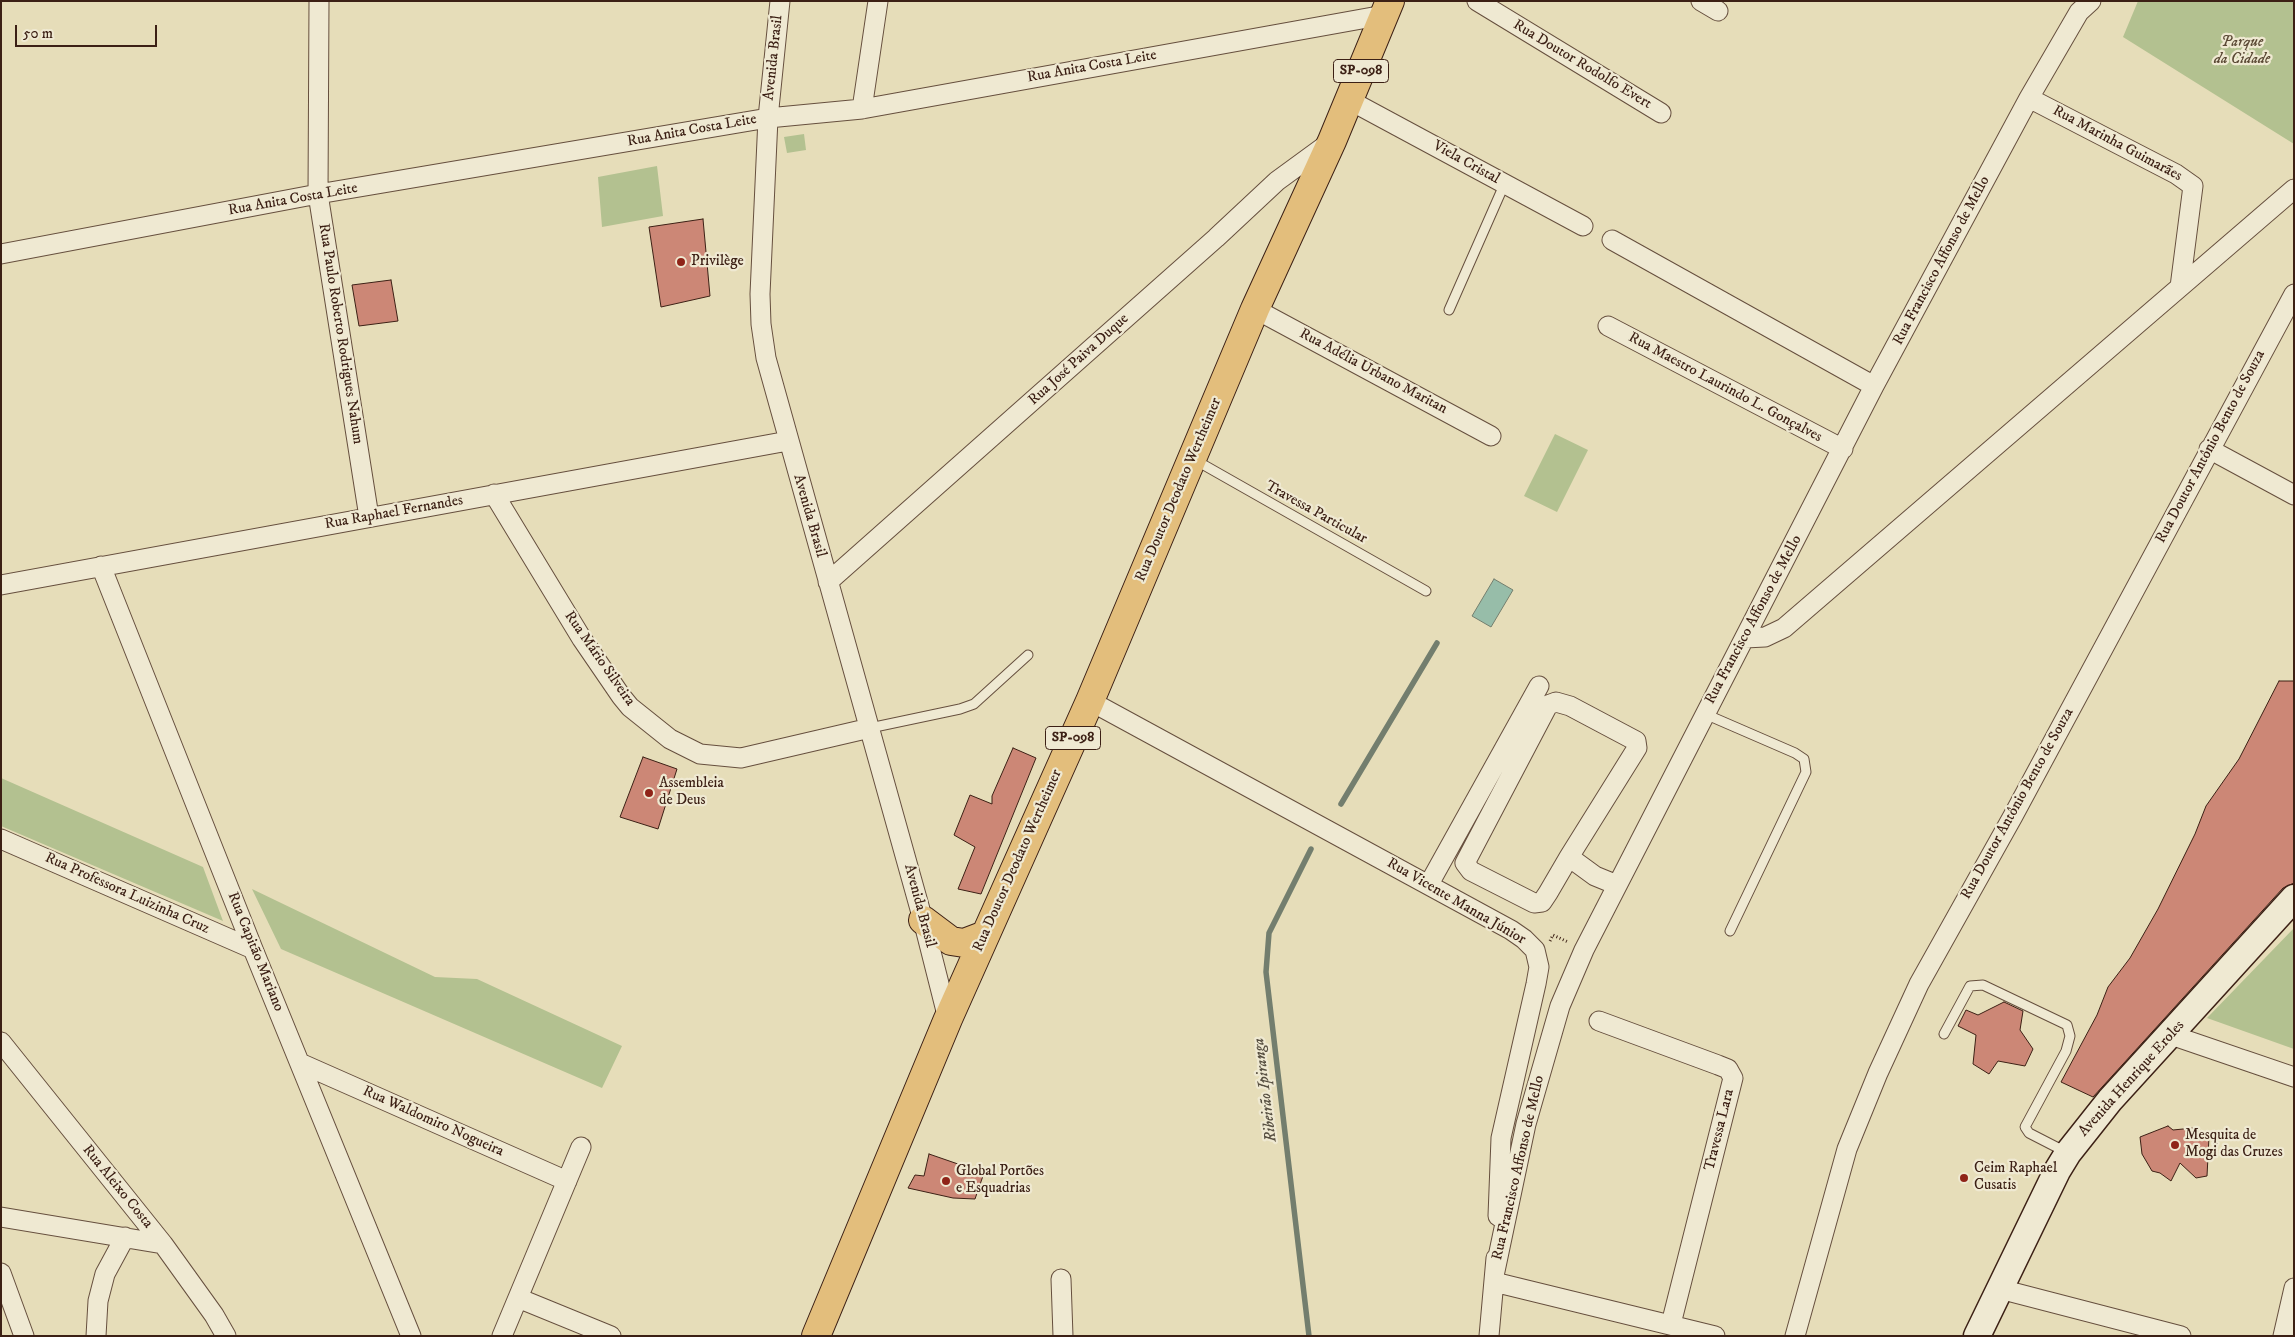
<!DOCTYPE html>
<meta charset="utf-8">
<style>
body{margin:0}
#map{position:relative;width:2295px;height:1337px;overflow:hidden;background:#e6ddb9;font-family:"IM FELL DW Pica",serif}
canvas{display:block}
.frame{position:absolute;inset:0;border:2px solid #3c2015;pointer-events:none}
.scale{position:absolute;left:15px;top:25px;width:142px;height:22px;box-sizing:border-box;border:2px solid #3c2015;border-top:0;padding-left:6px;font-size:15px;line-height:18px;white-space:nowrap;color:#3c2015;-webkit-text-stroke:4px #efe9d2;paint-order:stroke}
</style>
<div id="map">
<canvas width="2295" height="1337"></canvas>
<div class="frame"></div>
<div class="scale">50 m</div>
</div>
<script>
const g = document.querySelector('canvas').getContext('2d');
g.lineJoin = 'round';
function fillPath(path, color) {
  g.fillStyle = color;
  g.fill(path, 'evenodd');
}
function toPath(rows) {
  const path = new Path2D();
  for (const r of rows) {
    path.moveTo(r[0], r[1]);
    for (let i = 2; i < r.length; i += 2) path.lineTo(r[i], r[i + 1]);
  }
  return path;
}
function strokePath(path, color, width, dash) {
  g.strokeStyle = color;
  g.lineWidth = width;
  g.lineCap = dash ? 'butt' : 'round';
  g.setLineDash(dash || []);
  g.stroke(path);
}
function drawText(font, color, halo, rows, align = 'center') {
  g.font = font + ' "IM FELL DW Pica",serif';
  g.lineWidth = 4.5;
  g.setLineDash([]);
  g.textBaseline = 'middle';
  g.strokeStyle = halo;
  g.fillStyle = color;
  for (const [text, x, y, turn = 0] of rows) {
    g.save();
    g.translate(x, y);
    g.rotate((+turn || 0) * Math.PI / 180);
    g.textAlign = isNaN(turn) ? turn : align;
    if (halo) g.strokeText(text, 0, 0);
    g.fillText(text, 0, 0);
    g.restore();
  }
}
const green = toPath([
 [2138,1,2294,1,2294,144,2123,37],
 [804,134,806,150,787,153,784,137],
 [657,166,663,216,602,227,598,177],
 [1555,434,1588,450,1557,512,1524,496],
 [1,778,203,867,223,921,1,826],
 [252,889,435,977,477,979,622,1046,602,1088,281,949],
 [2294,928,2294,1049,2207,1018]
]);
const water = toPath([
 [1494,579,1513,590,1491,627,1472,616,1494,579]
]);
const stream = toPath([
 [1341,804,1437,643],
 [1309,1336,1266,972,1269,933,1311,849]
]);
const building = toPath([
 [703,219,710,296,661,307,649,227,703,219],
 [391,280,398,321,359,326,352,285,391,280],
 [2279,681,2294,681,2294,883,2283,888,2093,1097,2061,1082,2097,1015,2108,987,2130,958,2158,909,2195,834,2206,806,2239,759,2279,681],
 [1013,748,1036,758,981,894,958,889,975,847,954,835,970,795,992,804,992,796,1013,748],
 [643,757,677,769,658,829,620,817,643,757],
 [2004,1002,2023,1011,2020,1030,2033,1049,2025,1066,1998,1061,1989,1074,1973,1064,1976,1035,1958,1026,1966,1010,1978,1015,2004,1002],
 [2168,1126,2173,1130,2193,1128,2209,1137,2207,1176,2196,1178,2180,1163,2171,1181,2160,1173,2152,1171,2142,1154,2140,1137,2168,1126],
 [929,1154,984,1173,975,1199,953,1198,908,1188,915,1175,924,1176,929,1154]
]);
const path = toPath([
 [1550,941,1553,935,1568,942]
]);
const service = toPath([
 [1449,310,1504,185],
 [1195,460,1426,591],
 [1705,714,1795,753,1804,759,1806,772,1730,931],
 [870,728,960,709,974,704,1028,655],
 [1944,1034,1970,986,1983,985,2067,1025,2070,1036,2066,1051,2025,1127,2029,1133,2066,1152]
]);
const minor = toPath([
 [319,1,318,194,369,517],
 [780,1,768,118,760,294,761,324,766,358,923,920,948,1019],
 [1477,1,1661,113],
 [1701,1,1718,11],
 [2029,98,2176,174,2193,186,2180,287],
 [1349,100,1583,226],
 [862,109,878,1],
 [1612,240,1874,386],
 [1,254,318,194,768,118,862,109,1384,15],
 [1255,309,1491,436],
 [1608,326,1843,449],
 [2209,449,2294,495],
 [494,494,582,639,621,696,630,707,670,739,700,754,741,758,870,728],
 [101,566,253,949,411,1336],
 [828,582,1216,238,1277,181,1329,143],
 [1,585,788,441],
 [1745,638,1765,637,1784,628,2294,189],
 [1090,701,1511,930,1524,939,1535,950,1539,967,1536,984,1501,1138,1498,1216],
 [1,839,253,949],
 [1569,857,1637,748,1636,741,1570,706,1556,702,1548,705,1465,863,1471,871,1534,903,1542,902,1548,893,1569,857,1595,876,1617,885],
 [1429,884,1539,686],
 [1599,1021,1718,1065,1728,1069,1733,1078,1671,1324],
 [2171,1035,2294,1077],
 [1,1042,163,1244,214,1315,226,1336],
 [300,1063,567,1181],
 [1,1217,163,1244],
 [1495,1271,1526,1124,1560,1006,1584,950,1874,386,2029,98,2079,12,2091,1],
 [1,1273,24,1336],
 [1061,1279,1063,1336],
 [1494,1282,1715,1336],
 [2000,1289,2181,1336],
 [518,1298,611,1336],
 [96,1336,98,1301,105,1274,125,1237],
 [502,1336,581,1147],
 [1489,1336,1496,1258],
 [1795,1336,1847,1149,1878,1073,1919,984,2013,816,2294,294],
 [2283,1336,2294,1288]
]);
const secondary = toPath([
 [1977,1336,2057,1171,2068,1153,2110,1100,2294,898]
]);
const primary = toPath([
 [923,920,951,941,964,943,985,935],
 [816,1336,948,1019,1090,701,1255,309,1332,141,1390,1]
]);
const markers = [
 [681,262,5,"#8f2418"],
 [649,793,5,"#8f2418"],
 [2175,1145,5,"#8f2418"],
 [1964,1178,5,"#8f2418"],
 [946,1181,5,"#8f2418"]
];
const shields = [
 [1361,71,55],
 [1073,738,55]
];
const shieldNames = [
 ["SP-098",1361,71],
 ["SP-098",1073,738]
];
const parkNames = [
 ["Parque",2242,43],
 ["da Cidade",2242,60]
];
const streetNames = [
 ["Avenida Brasil",774,58,-84],
 ["Rua Doutor Rodolfo Evert",1582,65,31],
 ["Rua Anita Costa Leite",1092,67,-10],
 ["Rua Anita Costa Leite",692,131,-10],
 ["Rua Marinha Guimarães",2117,144,28],
 ["Viela Cristal",1466,163,29],
 ["Rua Anita Costa Leite",293,200,-10],
 ["Rua Francisco Affonso de Mello",1942,261,-62],
 ["Rua Paulo Roberto Rodrigues Nahum",340,334,81],
 ["Rua José Paiva Duque",1079,360,-42],
 ["Rua Adélia Urbano Maritan",1373,372,28],
 ["Rua Maestro Laurindo L. Gonçalves",1725,388,28],
 ["Rua Doutor Antônio Bento de Souza",2211,447,-62],
 ["Rua Doutor Deodato Wertheimer",1179,490,-67],
 ["Rua Raphael Fernandes",394,513,-10],
 ["Travessa Particular",1316,513,29],
 ["Avenida Brasil",809,516,74],
 ["Rua Francisco Affonso de Mello",1754,620,-62],
 ["Rua Mário Silveira",599,659,55],
 ["Rua Doutor Antônio Bento de Souza",2018,804,-61],
 ["Rua Doutor Deodato Wertheimer",1018,861,-66],
 ["Rua Professora Luizinha Cruz",127,894,24],
 ["Rua Vicente Manna Júnior",1456,902,30],
 ["Avenida Brasil",919,906,75],
 ["Rua Capitão Mariano",255,952,68],
 ["Avenida Henrique Eroles",2132,1079,-48],
 ["Rua Waldomiro Nogueira",433,1122,24],
 ["Travessa Lara",1720,1130,-76],
 ["Rua Francisco Affonso de Mello",1519,1168,-77],
 ["Rua Aleixo Costa",117,1187,51]
];
const poiNames = [
 ["Privilège",691,262],
 ["Assembleia",659,784],
 ["de Deus",659,801],
 ["Mesquita de",2185,1136],
 ["Mogi das Cruzes",2185,1153],
 ["Ceim Raphael",1974,1169],
 ["Cusatis",1974,1186],
 ["Global Portões",956,1172],
 ["e Esquadrias",956,1189]
];
const waterNames = [
 ["Ribeirão Ipiranga",1266,1090,-97]
];
fillPath(green, '#b3c190');
fillPath(water, '#97bda9');
strokePath(water, '#737e6e', 1);
strokePath(stream, '#737e6e', 5.5);
fillPath(building, '#cc8776');
strokePath(building, '#3c2015', 1);
strokePath(service, '#664f3e', 11);
strokePath(minor, '#664f3e', 21);
strokePath(secondary, '#3c2015', 29);
strokePath(primary, '#3c2015', 30);
strokePath(path, '#3c2015', 3, [1, 2.5]);
strokePath(service, '#efe9d2', 9);
strokePath(minor, '#efe9d2', 19);
strokePath(secondary, '#efe9d2', 26);
strokePath(primary, '#e3be7c', 28);
for (const [x, y, r, color] of markers) {
  const dot = new Path2D();
  dot.arc(x, y, r, 0, 2 * Math.PI);
  g.fillStyle = color;
  g.fill(dot);
  strokePath(dot, '#efe9d2', 2);
}
for (const [x, y, w] of shields) {
  const box = new Path2D();
  box.roundRect(x - w / 2, y - 11.5, w, 23, 4);
  g.fillStyle = '#efe9d2';
  g.fill(box);
  strokePath(box, '#3c2015', 1);
}
drawText('bold 14px', '#3c2015', null, shieldNames);
drawText('italic 15px', '#5a4834', '#efe9d2', parkNames);
drawText('15px', '#3c2015', '#efe9d2', streetNames);
drawText('15px', '#3c2015', '#efe9d2', poiNames, 'left');
drawText('italic 16px', '#574f41', '#efe9d2', waterNames);
</script>
